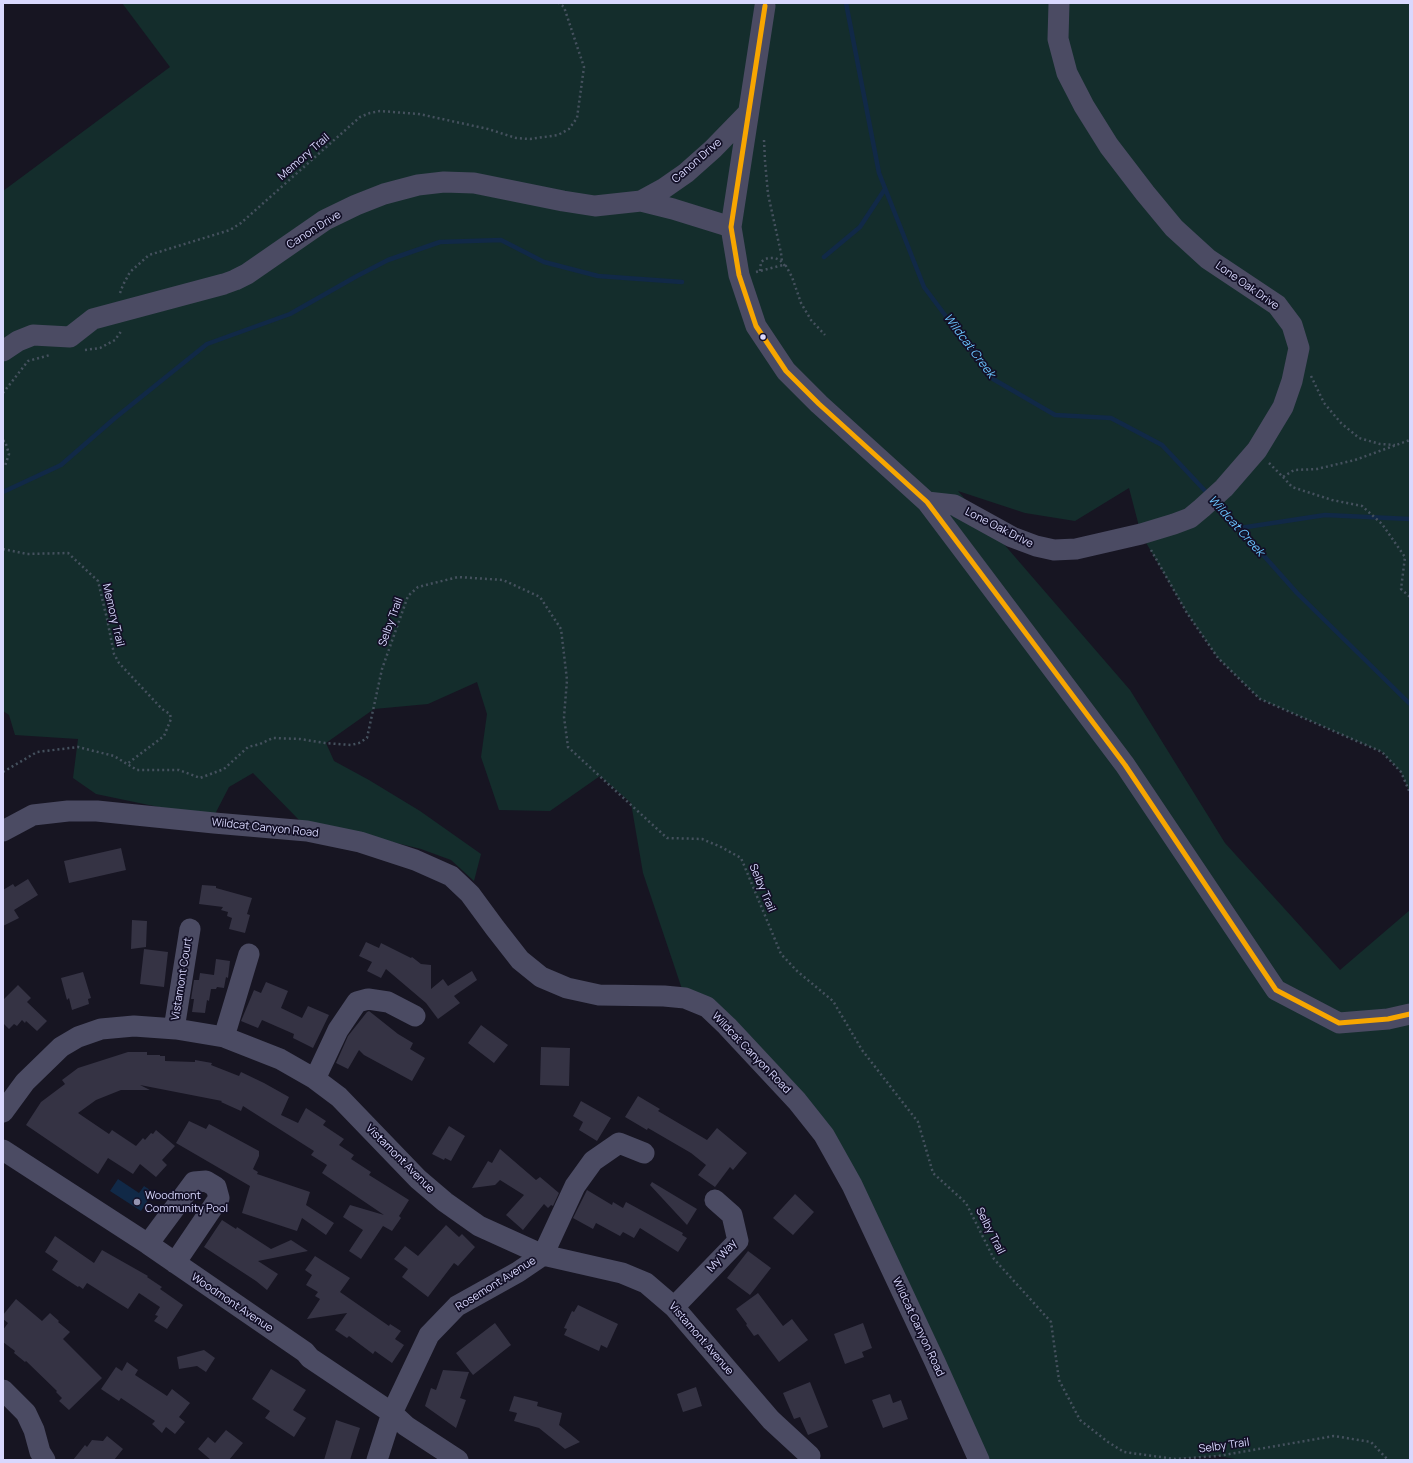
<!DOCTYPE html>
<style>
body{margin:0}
#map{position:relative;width:1413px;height:1463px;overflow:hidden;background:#171522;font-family:Manrope,sans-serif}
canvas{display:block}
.frame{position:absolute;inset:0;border:4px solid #d9d8fe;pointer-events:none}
</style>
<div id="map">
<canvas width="1413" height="1463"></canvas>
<div class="frame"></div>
</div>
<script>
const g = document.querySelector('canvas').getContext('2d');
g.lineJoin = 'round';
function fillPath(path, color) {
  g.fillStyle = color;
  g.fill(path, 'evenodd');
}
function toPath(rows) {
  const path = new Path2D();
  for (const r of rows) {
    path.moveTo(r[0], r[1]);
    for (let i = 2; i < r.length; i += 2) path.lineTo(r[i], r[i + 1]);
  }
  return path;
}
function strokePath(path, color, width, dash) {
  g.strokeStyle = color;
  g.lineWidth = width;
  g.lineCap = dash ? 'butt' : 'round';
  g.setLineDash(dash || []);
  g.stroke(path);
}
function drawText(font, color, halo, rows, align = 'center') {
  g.font = font + ' Manrope,sans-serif';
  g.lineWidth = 3.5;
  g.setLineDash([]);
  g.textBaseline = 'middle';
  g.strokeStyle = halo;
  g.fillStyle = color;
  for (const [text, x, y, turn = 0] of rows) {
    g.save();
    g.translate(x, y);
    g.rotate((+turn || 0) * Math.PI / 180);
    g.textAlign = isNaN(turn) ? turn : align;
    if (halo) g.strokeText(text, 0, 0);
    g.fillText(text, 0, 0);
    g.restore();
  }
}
const green = toPath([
 [122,3,1410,3,1410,793,1401,772,1382,752,1260,699,1218,658,1187,613,1141,534,1129,488,1075,521,1025,513,958,491,1130,690,1225,843,1340,970,1410,910,1410,1460,1241,1460,1218,1456,1176,1459,1175,1460,979,1460,824,1135,685,998,643,873,631,803,600,776,550,811,499,810,481,757,487,714,477,682,428,704,374,709,326,743,334,761,369,780,420,811,481,854,474,881,451,860,421,849,351,832,301,822,253,773,229,787,214,816,192,814,96,794,73,778,78,739,15,735,9,715,3,711,3,191,170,67]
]);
const water = toPath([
 [118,1179,139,1193,144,1186,153,1192,141,1211,110,1191]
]);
const stream = toPath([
 [846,3,879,173,924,287,993,379,1055,415,1111,418,1162,445,1209,495],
 [824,257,860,227,885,189],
 [3,492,61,465,115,418,207,344,290,314,357,276,388,260,440,242,501,240,544,262,598,276,682,282],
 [1216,502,1297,593,1410,704],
 [1240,528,1325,515,1410,519]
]);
const building = toPath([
 [121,848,126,870,69,883,64,861],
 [28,879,38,895,14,910,19,918,3,926,3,890,13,884,15,887],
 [202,885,216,886,216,888,252,898,247,914,250,915,245,933,229,929,232,918,227,916,228,912,221,910,223,907,199,904],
 [132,920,147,921,146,947,131,949],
 [366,942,379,948,381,943,411,958,412,957,421,964,431,965,431,989,443,979,448,986,472,971,477,980,454,996,460,1003,438,1019,426,1003,386,969,381,978,367,971,372,962,359,956],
 [144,949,168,952,164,987,140,984],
 [216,959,230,961,228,978,226,977,224,988,217,987,216,989,211,989,209,1001,207,1000,205,1013,192,1012,194,999,191,999,194,980,199,980,200,973,214,975],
 [83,972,91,998,88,999,89,1004,72,1010,69,998,67,1000,61,978],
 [266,982,288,991,281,1008,302,1018,308,1006,329,1015,313,1048,293,1038,294,1034,262,1020,258,1028,241,1021,254,990,261,993],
 [18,985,31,998,27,1002,47,1021,37,1031,26,1021,25,1023,22,1020,17,1026,14,1024,9,1029,3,1023,3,1000],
 [369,1011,398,1034,413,1043,410,1049,425,1058,412,1081,364,1055,359,1050,348,1069,336,1063,348,1036,367,1012],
 [481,1025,508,1045,494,1063,468,1043],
 [541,1047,570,1048,569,1086,540,1085],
 [128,1052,147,1052,147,1055,160,1055,160,1056,165,1056,165,1061,195,1062,195,1060,212,1063,211,1065,239,1076,241,1072,264,1083,289,1097,281,1115,298,1123,306,1108,326,1121,323,1125,344,1139,339,1145,354,1155,351,1159,371,1172,369,1175,409,1200,399,1216,401,1218,392,1231,383,1226,361,1259,349,1251,363,1230,343,1217,350,1205,384,1215,322,1173,327,1165,311,1155,314,1151,243,1106,241,1111,221,1102,222,1101,140,1085,150,1090,121,1090,96,1100,78,1113,109,1134,112,1130,136,1146,143,1138,145,1140,151,1133,153,1134,156,1130,175,1146,162,1160,167,1165,156,1177,140,1164,133,1174,108,1158,98,1174,26,1125,41,1102,65,1084,62,1080,78,1068],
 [638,1096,660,1109,658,1111,707,1140,717,1128,747,1153,733,1170,730,1167,715,1187,698,1175,706,1165,691,1153,648,1128,647,1130,625,1117],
 [581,1101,611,1118,597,1141,579,1130,583,1122,573,1116],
 [189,1121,206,1129,209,1124,259,1151,259,1156,253,1169,258,1172,257,1174,310,1192,306,1205,334,1223,326,1235,302,1218,297,1231,242,1213,250,1186,176,1143],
 [449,1126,465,1136,451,1161,445,1158,444,1160,432,1154],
 [500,1149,536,1180,540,1177,559,1193,553,1206,551,1205,548,1208,544,1204,523,1230,506,1215,524,1195,500,1180,495,1185,472,1188,488,1161,492,1163],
 [652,1182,697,1209,687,1225,650,1185],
 [587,1190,612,1205,613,1202,623,1208,626,1202,683,1233,682,1235,687,1238,678,1252,640,1228,634,1238,623,1232,620,1236,596,1223,593,1229,573,1218],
 [795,1194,814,1212,793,1235,773,1218],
 [222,1220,236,1229,237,1227,271,1249,291,1240,308,1251,258,1261,278,1274,267,1290,256,1281,204,1247],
 [446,1225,459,1237,462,1234,475,1247,458,1266,454,1263,428,1297,402,1277,408,1269,394,1259,405,1246,418,1256],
 [55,1236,94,1263,102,1250,148,1276,147,1277,162,1287,160,1289,183,1305,167,1329,154,1321,158,1316,155,1315,160,1307,139,1293,128,1309,87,1283,83,1289,79,1286,78,1287,52,1270,58,1261,45,1252],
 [748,1251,771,1268,750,1295,727,1278],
 [315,1256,350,1278,340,1292,389,1326,390,1324,401,1331,395,1339,404,1345,392,1363,375,1351,373,1354,349,1336,347,1338,335,1330,347,1313,307,1319,320,1299,315,1296,318,1292,306,1285,312,1275,305,1270],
 [758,1293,783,1326,792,1319,808,1340,779,1362,758,1334,754,1336,746,1325,747,1324,736,1309],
 [16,1299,42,1321,50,1313,59,1321,58,1322,70,1332,63,1339,102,1378,69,1410,59,1401,62,1398,56,1392,57,1391,26,1361,25,1362,14,1353,15,1351,3,1342,3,1330,8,1323,3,1319,3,1315],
 [578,1305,618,1324,607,1348,601,1345,599,1351,564,1335,567,1329,564,1328,572,1311,574,1312],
 [495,1323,511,1345,473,1375,456,1353],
 [863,1323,872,1348,862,1352,864,1357,845,1364,834,1334],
 [204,1350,215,1358,206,1372,197,1366,179,1369,177,1357],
 [127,1362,138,1370,135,1375,167,1396,172,1389,190,1403,179,1417,185,1422,175,1434,166,1427,162,1433,152,1424,155,1421,121,1398,119,1401,101,1389,116,1367,122,1371],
 [271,1369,306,1390,293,1410,306,1418,294,1437,265,1418,270,1411,252,1399],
 [443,1370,469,1372,460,1398,466,1400,456,1428,425,1406,431,1388,436,1390],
 [810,1382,828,1427,808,1435,800,1417,794,1419,783,1393],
 [696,1387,702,1406,683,1412,677,1394],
 [890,1394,893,1403,901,1400,908,1419,883,1428,872,1400],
 [514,1396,538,1402,537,1406,562,1413,559,1425,580,1442,565,1449,539,1428,514,1421,517,1413,509,1411],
 [336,1420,360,1428,350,1460,324,1460],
 [226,1430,243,1443,229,1460,211,1460,198,1449,208,1437,215,1443],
 [107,1436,123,1449,114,1460,73,1460,85,1445,87,1447,92,1440,103,1441]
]);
const path = toPath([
 [764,140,765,161,768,194,781,253,782,262],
 [760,271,761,262,765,259,769,258,775,258,780,260,785,266],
 [756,272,783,265,786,266,792,277,801,303,811,320,825,335],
 [120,293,123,285,130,272,149,255,230,230,241,223,360,117,370,113,380,111,419,114,488,129,516,138,530,139,558,135,569,129,577,118,584,67,564,7,559,3],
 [85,350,100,348,115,340,122,330],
 [1311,376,1324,403,1341,423,1359,438,1380,444,1395,445],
 [3,393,28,361,50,355],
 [3,441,5,441,9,454,5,466,3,467],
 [1269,463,1283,477,1294,470,1317,469,1355,460,1410,440],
 [1283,477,1292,487,1332,500,1362,506,1382,524,1405,557,1401,589,1410,597],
 [3,549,27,554,68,553,98,581,107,619,114,654,119,663,162,709,170,714,171,719,164,736,127,764],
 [1151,550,1187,613,1218,658,1260,699,1382,752,1401,772,1410,793],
 [3,772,37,752,78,747,114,756,137,770,179,770,200,778,224,769,248,747,260,744,273,738,300,739,325,743,351,745,359,743,367,738,382,669,408,596,418,587,458,577,503,580,540,597,561,629,567,680,564,717,568,747,667,838,702,839,721,847,741,858,781,954,797,971,833,1001,862,1050,918,1122,933,1173,966,1203,994,1259,1051,1322,1059,1380,1080,1420,1108,1442,1124,1452,1175,1459,1218,1456,1334,1436,1371,1442,1388,1460]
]);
const minor = toPath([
 [765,6,731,227,739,275,756,326,786,371,819,404,927,502,1125,765,1276,990,1339,1023,1388,1019,1410,1014],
 [641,201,663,189,686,173,713,149,748,113],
 [3,351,18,341,33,335,70,337,93,319,224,284,235,280,247,274,325,220,356,205,384,194,418,185,444,182,474,183,563,201,595,206,641,201,673,209,731,227],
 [927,502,954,505,1012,537,1036,546,1054,550,1076,549,1141,534,1174,524,1190,518,1202,508,1224,488,1257,450,1283,407,1292,381,1299,348,1292,325,1277,305,1208,259,1174,228,1145,193,1109,146,1084,106,1067,73,1058,39,1059,3],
 [3,831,33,815,68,811,97,811,214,823,307,831,360,842,415,860,451,876,470,894,495,928,520,960,541,977,567,988,599,995,664,996,685,998,707,1007,727,1026,797,1101,824,1135,852,1185,935,1362,979,1460],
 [174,1029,190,929],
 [224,1037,249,954],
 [315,1079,338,1030,357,1002,368,999,388,1002,415,1016],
 [3,1112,25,1082,61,1047,78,1037,101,1029,134,1026,176,1029,224,1037,280,1059,315,1079,339,1097,418,1179,445,1202,479,1226,543,1255,622,1273,646,1283,674,1307,771,1420,810,1456],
 [3,1150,148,1244,305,1352,310,1358,392,1413,406,1426,458,1460],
 [148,1244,194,1182,206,1181,216,1187,219,1198,175,1263],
 [674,1307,738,1241,732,1215,715,1200],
 [3,1390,26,1413,34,1430,40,1452,45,1460],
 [377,1460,392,1413,429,1335,457,1306,518,1272,543,1255,575,1186,593,1161,619,1143,644,1153]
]);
const bus1 = toPath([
 [765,6,731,227,739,275,756,326,786,371,819,404,927,502,1125,765,1276,990,1339,1023,1388,1019,1410,1014]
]);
const markers = [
 [763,337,3.5,"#d9d8fe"],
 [137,1202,4,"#9594b1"]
];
const streetNames = [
 ["Memory Trail",304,157,-41],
 ["Canon Drive",697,161,-41],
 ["Canon Drive",314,230,-32],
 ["Lone Oak Drive",1247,286,35],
 ["Lone Oak Drive",999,528,27],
 ["Memory Trail",113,615,77],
 ["Selby Trail",391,622,-70],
 ["Wildcat Canyon Road",265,828,6],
 ["Selby Trail",762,888,67],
 ["Vistamont Court",182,979,-81],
 ["Wildcat Canyon Road",751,1053,46],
 ["Vistamont Avenue",400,1159,45],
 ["Selby Trail",990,1231,63],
 ["My Way",722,1256,-49],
 ["Rosemont Avenue",496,1284,-32],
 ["Woodmont Avenue",232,1303,34],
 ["Wildcat Canyon Road",918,1327,65],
 ["Vistamont Avenue",701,1339,49],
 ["Selby Trail",1224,1446,-8]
];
const poiNames = [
 ["Woodmont",145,1196],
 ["Community Pool",145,1209]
];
const waterNames = [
 ["Wildcat Creek",969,346,53],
 ["Wildcat Creek",1236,526,48]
];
fillPath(green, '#142d2c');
fillPath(water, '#112947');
strokePath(stream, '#112947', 4.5);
fillPath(building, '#353344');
strokePath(path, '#45515e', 2.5, [2, 3]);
strokePath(minor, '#4b4b63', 21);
strokePath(bus1, '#f7a600', 5);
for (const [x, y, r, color] of markers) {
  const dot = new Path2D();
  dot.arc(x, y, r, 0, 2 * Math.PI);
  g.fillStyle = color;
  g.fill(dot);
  strokePath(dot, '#131027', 1.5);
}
drawText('11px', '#d9d8fe', '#131027', streetNames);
drawText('11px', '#d9d8fe', '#131027', poiNames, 'left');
drawText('italic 12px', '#69c2fb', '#131027', waterNames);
</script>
